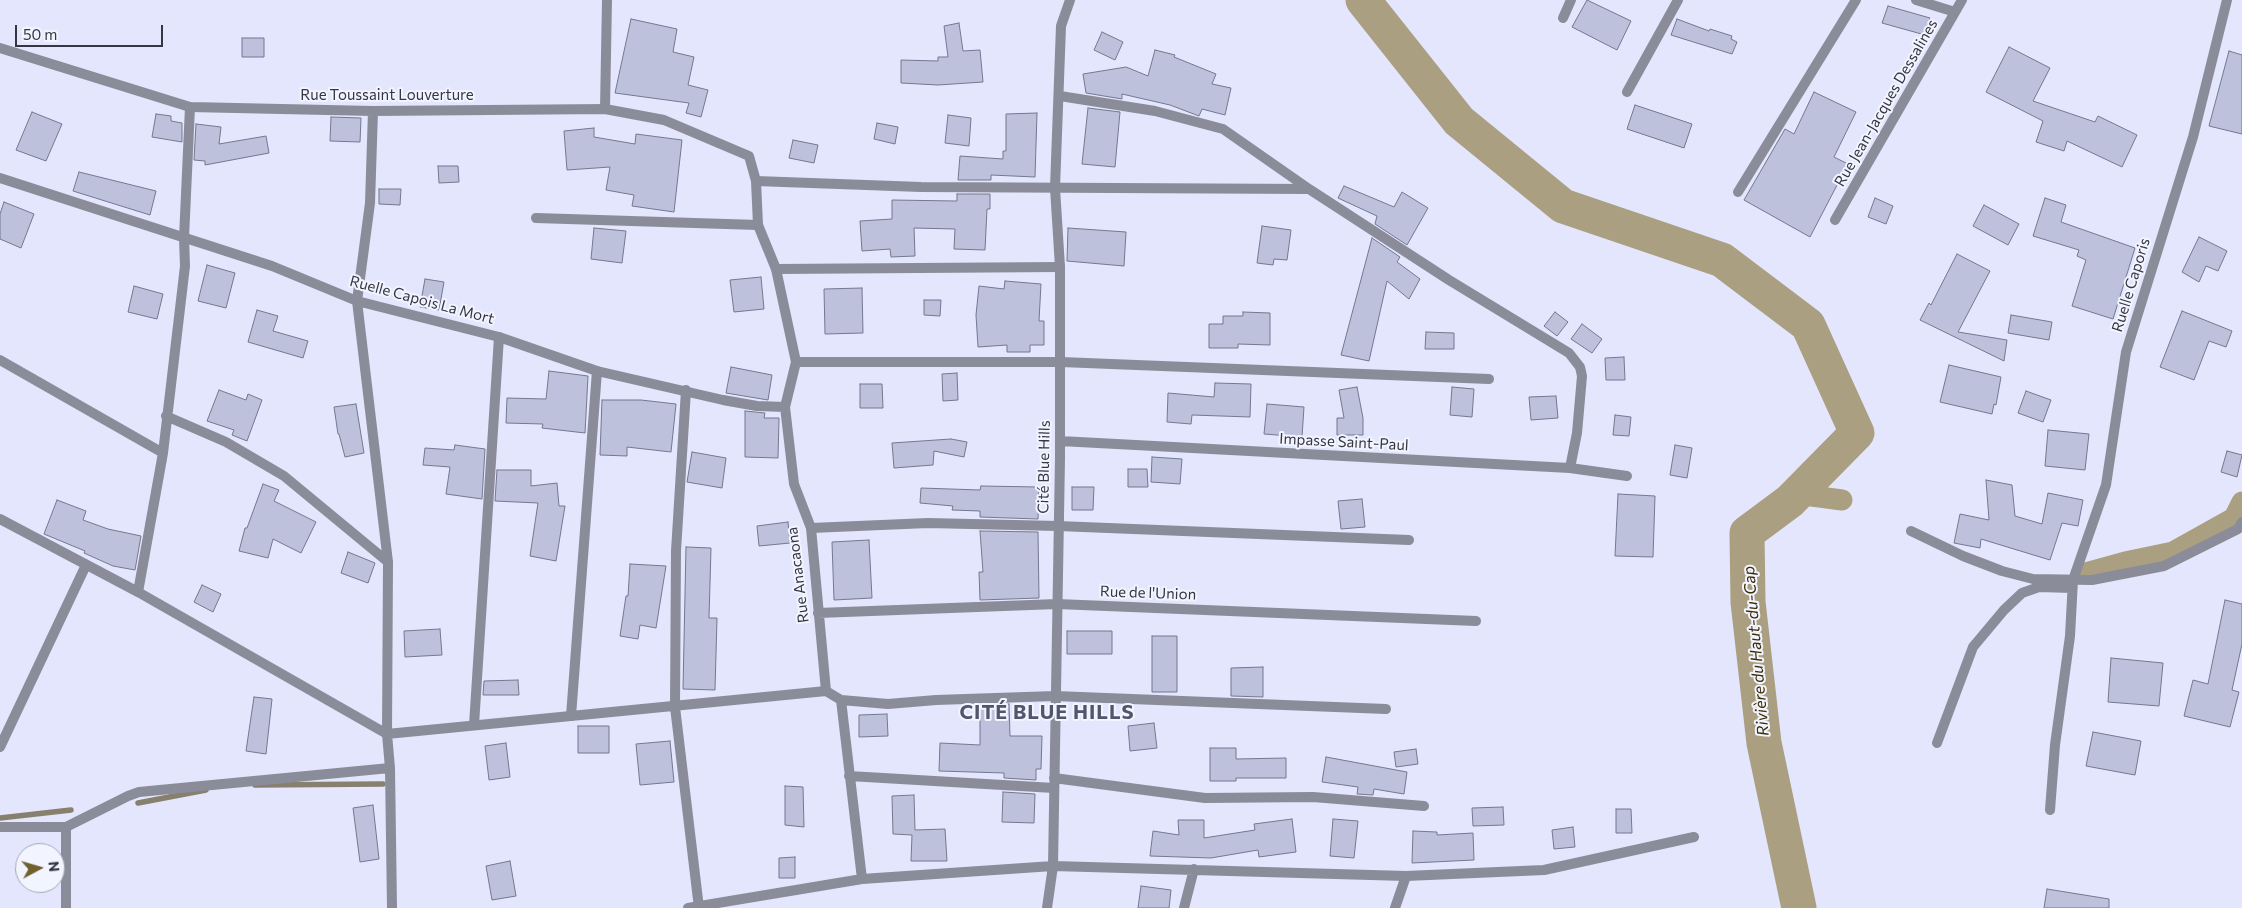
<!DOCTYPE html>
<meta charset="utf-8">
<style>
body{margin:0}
#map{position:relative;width:2242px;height:908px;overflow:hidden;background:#e3e6fc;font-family:Commissioner,sans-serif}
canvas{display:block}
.north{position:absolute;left:15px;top:843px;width:50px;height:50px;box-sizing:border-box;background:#f2f4ff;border:1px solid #a6a8b3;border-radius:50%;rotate:84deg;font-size:14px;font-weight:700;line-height:20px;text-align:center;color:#353641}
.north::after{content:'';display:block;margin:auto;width:18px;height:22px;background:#715f2d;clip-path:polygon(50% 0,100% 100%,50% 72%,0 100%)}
.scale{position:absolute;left:15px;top:25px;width:148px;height:22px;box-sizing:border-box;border:2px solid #353641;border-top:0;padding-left:6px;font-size:15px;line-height:18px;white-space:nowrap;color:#353641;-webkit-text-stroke:4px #f2f4ff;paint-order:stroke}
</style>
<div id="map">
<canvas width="2242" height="908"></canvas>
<div class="north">N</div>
<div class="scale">50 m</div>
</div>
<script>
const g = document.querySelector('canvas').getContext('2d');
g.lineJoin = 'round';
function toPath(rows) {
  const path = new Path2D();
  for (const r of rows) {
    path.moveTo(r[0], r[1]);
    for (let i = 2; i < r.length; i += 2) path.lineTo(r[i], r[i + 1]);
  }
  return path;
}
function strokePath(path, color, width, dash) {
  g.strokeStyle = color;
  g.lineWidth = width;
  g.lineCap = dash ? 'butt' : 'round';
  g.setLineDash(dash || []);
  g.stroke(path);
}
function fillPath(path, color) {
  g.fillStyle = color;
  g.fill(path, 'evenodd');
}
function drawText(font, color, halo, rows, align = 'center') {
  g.font = font + ' Commissioner,sans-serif';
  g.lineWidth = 4;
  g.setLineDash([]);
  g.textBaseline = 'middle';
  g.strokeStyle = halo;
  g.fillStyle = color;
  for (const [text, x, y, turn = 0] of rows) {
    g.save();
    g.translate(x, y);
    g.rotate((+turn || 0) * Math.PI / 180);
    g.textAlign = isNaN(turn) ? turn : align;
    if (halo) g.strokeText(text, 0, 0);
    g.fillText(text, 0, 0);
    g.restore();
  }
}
const stream = toPath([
 [255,785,383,784],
 [138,803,206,790],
 [0,818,71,810]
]);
const canal = toPath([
 [1797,494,1842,500],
 [2085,573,2125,562,2173,552,2234,518,2242,502]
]);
const river = toPath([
 [1363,0,1459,121,1563,206,1722,260,1808,325,1857,433,1790,501,1747,533,1748,602,1764,743,1799,908]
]);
const building = toPath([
 [1587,0,1631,21,1617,50,1572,27,1587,0],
 [1888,6,1930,18,1925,35,1882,23,1888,6],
 [631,19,677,29,673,52,694,57,688,85,708,90,701,117,686,113,689,103,615,93,631,19],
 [1677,19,1709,31,1710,29,1732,36,1731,39,1737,42,1732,54,1671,35,1677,19],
 [959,23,963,51,980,50,983,82,938,85,901,83,901,60,938,61,938,57,948,57,944,26,959,23],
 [1102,32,1123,42,1115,60,1094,50,1102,32],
 [242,38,264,38,264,57,242,57,242,38],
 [2009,47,2050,68,2033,101,2095,122,2098,116,2137,135,2122,167,2067,141,2064,151,2036,142,2043,121,1986,92,2009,47],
 [1155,50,1175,55,1174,57,1216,74,1212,84,1231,88,1225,115,1202,109,1199,116,1170,105,1122,94,1122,99,1086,93,1083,74,1126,67,1148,76,1155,50],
 [2229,51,2242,55,2242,134,2209,126,2229,51],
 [1814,92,1856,112,1834,157,1848,164,1810,237,1744,200,1785,129,1794,134,1814,92],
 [1635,105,1692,124,1684,148,1627,129,1635,105],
 [1088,108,1120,112,1115,167,1082,164,1088,108],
 [32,112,62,124,46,161,16,150,32,112],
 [1037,113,1035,177,991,175,991,180,958,180,960,156,1003,159,1003,151,1006,151,1006,114,1037,113],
 [156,114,171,116,171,121,182,123,182,142,152,137,156,114],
 [948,115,971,118,969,146,945,143,948,115],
 [331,117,361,118,360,142,330,141,331,117],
 [877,123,898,127,895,144,874,139,877,123],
 [196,124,221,127,219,144,266,136,269,153,205,165,205,161,194,160,196,124],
 [594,128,594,137,635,144,636,134,682,140,674,212,632,206,634,195,606,190,610,167,567,170,564,131,594,128],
 [793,140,818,145,814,163,789,158,793,140],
 [438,166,458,166,459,182,439,183,438,166],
 [79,172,156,191,150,215,73,191,79,172],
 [1344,186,1394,207,1402,192,1428,208,1407,245,1375,224,1377,216,1338,198,1344,186],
 [379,189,401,189,400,205,379,204,379,189],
 [957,194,990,194,990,209,987,209,985,250,954,249,955,229,914,228,915,256,891,257,890,249,862,251,860,221,892,219,892,200,957,201,957,194],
 [1875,198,1893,206,1886,224,1868,217,1875,198],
 [2045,198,2066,205,2061,222,2135,248,2113,319,2072,306,2086,260,2077,256,2079,250,2033,236,2045,198],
 [4,202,34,214,21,248,0,239,0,214,4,202],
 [1984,205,2019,224,2008,245,1973,226,1984,205],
 [1262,226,1291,230,1287,260,1274,259,1273,265,1257,263,1262,226],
 [594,228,626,231,622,263,591,259,594,228],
 [1068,228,1126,232,1124,266,1067,261,1068,228],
 [2199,237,2227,251,2218,271,2206,266,2199,282,2182,272,2199,237],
 [1372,238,1400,257,1397,262,1420,279,1409,299,1387,281,1369,361,1341,355,1372,238],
 [1957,254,1990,271,1958,332,2007,340,2004,361,1920,320,1929,303,1931,305,1957,254],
 [207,265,235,273,226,308,198,301,207,265],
 [761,277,764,309,734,312,730,280,761,277],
 [425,279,444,282,439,310,420,307,425,279],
 [1005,281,1041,284,1039,321,1044,321,1044,345,1030,345,1030,352,1007,352,1007,345,978,347,976,315,979,286,1004,289,1005,281],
 [134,286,163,294,157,319,128,312,134,286],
 [862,288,863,333,825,334,824,289,862,288],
 [924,300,941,300,940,316,924,315,924,300],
 [257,310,278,316,273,331,308,341,303,358,248,342,257,310],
 [2182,311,2232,331,2226,347,2209,341,2194,380,2160,367,2182,311],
 [1243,312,1270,313,1270,345,1238,344,1238,348,1209,348,1209,324,1223,324,1223,316,1243,316,1243,312],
 [1555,312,1568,322,1557,336,1544,326,1555,312],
 [2011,315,2052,322,2049,340,2008,333,2011,315],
 [1582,324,1602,339,1592,353,1571,339,1582,324],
 [1426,332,1454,333,1454,349,1425,349,1426,332],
 [1624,357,1625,380,1606,380,1605,358,1624,357],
 [1949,365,2001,377,1996,405,1994,404,1992,414,1940,402,1949,365],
 [731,367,772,375,768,400,726,393,731,367],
 [549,371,588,376,585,433,542,428,543,424,506,423,507,398,546,399,549,371],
 [957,373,958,400,943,401,942,374,957,373],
 [1215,383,1251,384,1250,417,1192,415,1191,424,1167,422,1168,393,1214,397,1215,383],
 [860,384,882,384,883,408,860,408,860,384],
 [1357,387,1363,418,1363,435,1337,435,1337,418,1344,418,1339,390,1357,387],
 [1452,387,1474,389,1472,417,1450,415,1452,387],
 [219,390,246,400,248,394,262,400,247,441,232,435,234,430,207,421,219,390],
 [2026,391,2051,400,2043,422,2018,413,2026,391],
 [1556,396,1558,418,1531,420,1529,397,1556,396],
 [602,400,641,400,676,404,671,452,627,447,627,456,600,455,602,400],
 [356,404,364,453,345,457,339,434,338,434,334,407,356,404],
 [1267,404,1304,407,1302,437,1264,434,1267,404],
 [745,411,765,413,764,418,779,418,778,458,745,457,745,411],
 [1615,415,1631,417,1629,436,1613,435,1615,415],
 [2048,430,2089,434,2085,470,2045,466,2048,430],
 [951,439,967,442,964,457,934,451,933,465,894,468,892,443,951,439],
 [455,445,485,449,482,499,446,494,450,467,423,465,425,448,454,450,455,445],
 [1675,445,1692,448,1687,478,1670,475,1675,445],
 [2227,451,2242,455,2237,477,2221,472,2227,451],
 [692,452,726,458,722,488,687,482,692,452],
 [1152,457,1182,459,1180,484,1151,482,1152,457],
 [1128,469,1147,469,1148,487,1128,487,1128,469],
 [497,470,531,470,531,486,557,483,559,506,565,506,556,561,530,556,538,503,495,501,497,470],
 [1986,480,2012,485,2015,516,2042,524,2048,493,2083,500,2078,526,2062,523,2050,560,1981,539,1980,548,1954,543,1960,514,1989,520,1986,480],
 [263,484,279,490,274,501,316,522,301,553,273,539,268,558,239,551,245,528,247,528,263,484],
 [981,486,1039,487,1038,519,980,517,980,511,952,510,953,506,920,503,921,488,980,490,981,486],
 [1072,487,1094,487,1093,510,1072,510,1072,487],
 [1618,494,1655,496,1653,557,1615,556,1618,494],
 [1362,499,1365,527,1341,529,1338,501,1362,499],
 [57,500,86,511,83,520,108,529,141,536,135,570,113,566,84,553,85,551,44,534,57,500],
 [788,522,790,543,759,546,757,526,788,522],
 [980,531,1038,532,1039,598,980,600,979,572,983,572,980,531],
 [869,540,872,598,834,600,832,542,869,540],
 [686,547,711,548,709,618,717,618,715,690,683,689,686,547],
 [348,552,375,563,368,583,341,573,348,552],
 [630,564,666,566,656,628,640,625,638,639,620,636,626,596,628,596,630,564],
 [202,585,221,594,213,612,194,602,202,585],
 [2225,600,2242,604,2242,644,2232,690,2239,692,2230,727,2184,716,2193,680,2208,684,2225,600],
 [440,629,442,655,405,657,404,631,440,629],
 [1067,631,1112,631,1112,654,1067,654,1067,631],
 [1152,636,1177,636,1177,692,1152,692,1152,636],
 [2111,658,2163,663,2159,706,2108,702,2111,658],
 [1263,667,1263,697,1231,696,1231,668,1263,667],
 [518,680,519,695,483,695,484,681,518,680],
 [254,697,272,699,266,754,246,751,254,697],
 [1009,704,1010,736,1042,736,1041,769,1036,769,1036,780,1004,778,1004,773,939,771,940,743,980,745,980,705,1009,704],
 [887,714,888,736,859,737,859,715,887,714],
 [1154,723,1157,748,1130,751,1128,726,1154,723],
 [578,726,609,726,609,753,578,753,578,726],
 [2093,732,2141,741,2135,775,2086,766,2093,732],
 [670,741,674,782,640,785,636,744,670,741],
 [506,743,510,777,489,780,485,746,506,743],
 [1210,748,1236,748,1236,759,1286,758,1286,778,1236,778,1236,781,1210,781,1210,748],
 [1416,749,1418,764,1396,767,1394,752,1416,749],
 [1326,757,1407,772,1404,794,1374,789,1373,795,1357,794,1358,787,1322,782,1326,757],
 [785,786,803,787,804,827,785,825,785,786],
 [1003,792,1035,794,1034,823,1002,822,1003,792],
 [914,795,915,830,945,829,947,861,911,861,912,835,893,834,892,796,914,795],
 [373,805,379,859,360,862,353,808,373,805],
 [1503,807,1504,825,1473,826,1472,808,1503,807],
 [1616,809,1631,809,1632,833,1616,833,1616,809],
 [1292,819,1296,852,1259,857,1258,850,1211,858,1150,856,1153,831,1179,835,1178,820,1204,820,1204,838,1255,830,1254,824,1292,819],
 [1333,819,1358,821,1354,858,1330,856,1333,819],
 [1573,827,1575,847,1554,849,1552,830,1573,827],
 [1413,831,1437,832,1437,835,1473,833,1474,860,1412,863,1413,831],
 [795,857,795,878,779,878,779,858,795,857],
 [510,861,516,896,492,900,486,866,510,861],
 [1141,886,1171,890,1169,908,1138,908,1141,886],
 [2047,889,2109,899,2109,908,2044,908,2047,889]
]);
const service = toPath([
 [605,109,607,0],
 [756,181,921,187,1309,189,1223,129,1155,111,1060,96],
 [1309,189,1449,280,1569,353,1580,367,1582,376,1577,433,1570,468],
 [1738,192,1856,0],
 [536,218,758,225],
 [776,269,1060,267],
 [0,360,163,453],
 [796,362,1061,362,1489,379],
 [166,416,226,442,284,476,388,562],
 [811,528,928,523,1058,526,1409,540],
 [138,592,163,453,185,266,184,238,190,107],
 [1055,696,1386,709],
 [675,707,676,551,686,390],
 [571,716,597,371],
 [474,725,499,337],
 [1937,743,1973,647,2004,610,2022,593,2039,587,2072,588],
 [2050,810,2055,745,2070,636,2073,580],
 [1395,908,1406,876]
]);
const minor = toPath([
 [1916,0,1955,12],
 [1563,18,1571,0],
 [0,48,190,107,373,111,605,109,664,120,749,156,756,181,758,225,776,269,796,362,785,407,794,484,811,528,826,691],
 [1627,92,1678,0],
 [373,111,370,203,357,301,388,562,387,734,390,768,392,908],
 [0,178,272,266,357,301,499,337,597,371,723,400,757,406,785,407],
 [1835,220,1962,0],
 [1060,441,1570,468,1627,476],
 [0,519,138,592,387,734,826,691,841,700,888,704,936,700,1055,696],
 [1911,531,1963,556,2002,571,2033,579,2092,580,2164,566,2238,529,2242,522],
 [2073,580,2106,485,2126,352,2193,137,2227,0],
 [818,613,1057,604,1476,621],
 [841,700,862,879],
 [675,707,699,908],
 [0,747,86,565],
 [849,776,1054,788],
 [1054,778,1205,798,1313,797,1424,806],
 [0,827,66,827,128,796,139,792,390,768],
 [66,827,66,908],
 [688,908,862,879,1053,866,1406,876,1544,870,1694,837],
 [1047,908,1053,866,1060,458,1060,267,1055,188,1061,26,1070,0],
 [1184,908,1194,869]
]);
const streetNames = [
 ["Rue Toussaint Louverture",387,95],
 ["Rue Jean-Jacques Dessalines",1886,103,-60],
 ["Ruelle Caporis",2131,285,-73],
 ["Ruelle Capois La Mort",422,300,15],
 ["Impasse Saint-Paul",1344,442,3],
 ["Cité Blue Hills",1044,467,-89],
 ["Rue Anacaona",798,575,-97],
 ["Rue de l'Union",1148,593,2]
];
const waterNames = [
 ["Rivière du Haut-du-Cap",1756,651,-95]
];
const districtNames = [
 ["CITÉ BLUE HILLS",1047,712]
];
strokePath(stream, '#87806e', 5.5);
strokePath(canal, '#aa9f81', 21);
strokePath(river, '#aa9f81', 35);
fillPath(building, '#bdc1db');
strokePath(building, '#747790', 1);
strokePath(service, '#8a8c99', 10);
strokePath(minor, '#8a8c99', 10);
drawText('15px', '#353641', '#f2f4ff', streetNames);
drawText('italic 16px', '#3b2d03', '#f2f4ff', waterNames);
g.letterSpacing = '1px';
drawText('bold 20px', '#52556c', '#f2f4ff', districtNames);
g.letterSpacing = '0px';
</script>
